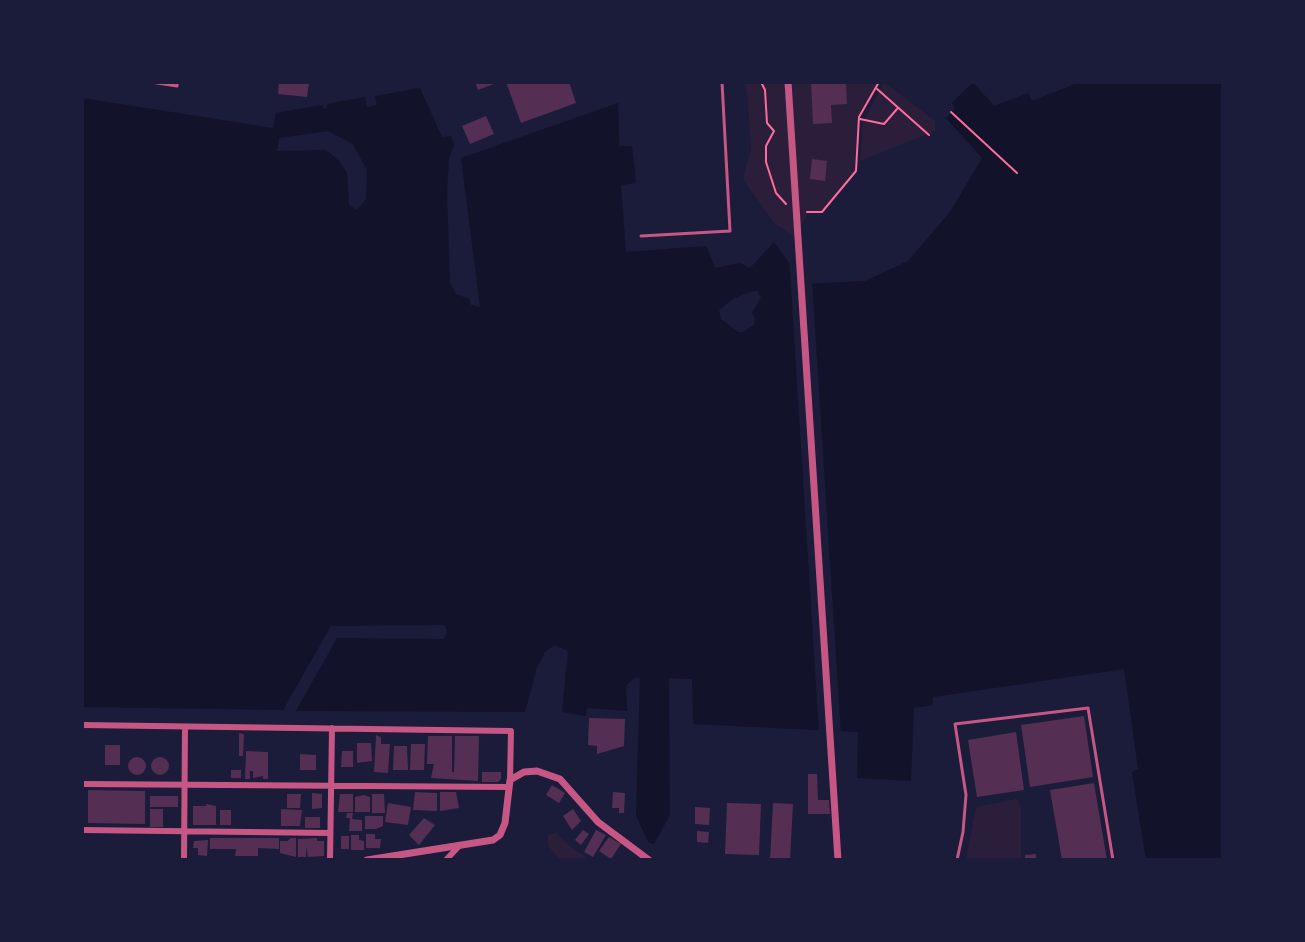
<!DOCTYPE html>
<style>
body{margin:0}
#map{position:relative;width:1305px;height:942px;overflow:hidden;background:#1b1b3a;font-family:"Times New Roman",serif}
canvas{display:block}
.frame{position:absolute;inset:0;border:84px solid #1b1b3a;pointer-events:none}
</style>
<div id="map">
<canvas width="1305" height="942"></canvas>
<div class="frame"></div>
</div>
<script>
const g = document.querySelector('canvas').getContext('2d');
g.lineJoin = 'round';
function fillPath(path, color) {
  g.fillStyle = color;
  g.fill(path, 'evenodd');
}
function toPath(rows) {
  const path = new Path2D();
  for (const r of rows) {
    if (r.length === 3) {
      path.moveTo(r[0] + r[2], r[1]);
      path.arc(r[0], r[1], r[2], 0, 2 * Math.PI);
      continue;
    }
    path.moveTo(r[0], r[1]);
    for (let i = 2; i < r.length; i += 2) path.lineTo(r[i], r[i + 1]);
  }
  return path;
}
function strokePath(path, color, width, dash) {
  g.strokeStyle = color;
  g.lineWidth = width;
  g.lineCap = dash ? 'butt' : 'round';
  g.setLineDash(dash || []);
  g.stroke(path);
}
const green = toPath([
 [742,82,879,82,859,117,856,171,822,212,808,213,794,237,773,222,743,179,751,149,747,91],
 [884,82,935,121,935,131,860,161,863,122],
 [1017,799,1021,806,1021,860,966,860,976,807],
 [556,833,572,848,590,860,560,860,548,846,548,835]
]);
const water = toPath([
 [973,82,994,106,1028,93,1032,101,1080,82,1223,82,1223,860,1146,860,1132,772,1138,769,1124,669,933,697,933,705,914,708,911,781,857,778,858,732,693,724,692,679,669,678,670,815,654,844,648,842,636,815,640,678,634,678,626,686,627,711,587,708,586,716,562,712,568,651,554,645,545,652,537,667,525,712,296,711,337,638,444,639,447,632,445,625,331,626,283,710,82,707,82,98,273,128,276,113,322,105,324,109,327,108,327,104,365,97,367,107,377,105,375,96,420,88,442,137,451,136,454,145,449,158,447,192,450,282,456,294,469,299,471,305,480,307,461,158,618,103,619,146,632,146,636,183,621,185,626,252,706,246,715,268,740,263,750,268,774,242,805,284,865,281,908,261,950,212,982,158,946,118,955,108,952,103],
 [753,291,757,291,761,297,752,313,755,318,754,325,743,332,738,332,721,319,719,310,733,299]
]);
const pier = toPath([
 [328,131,353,144,367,170,366,199,357,210,349,205,347,173,339,161,326,150,277,151,279,138],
 [789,256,806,280,812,280,841,735,819,734]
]);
const building = toPath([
 [279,82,309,82,307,97,278,94],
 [475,82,499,82,478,90],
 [506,82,569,82,576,103,521,123],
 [811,82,846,82,847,104,831,105,832,123,813,124],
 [486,116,494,134,470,144,462,126],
 [812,159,827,161,825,181,810,179],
 [1084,716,1093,777,1030,787,1021,725],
 [589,718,625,719,624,746,597,754,597,746,588,745],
 [1016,732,1024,790,977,797,968,740],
 [239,733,244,734,243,756,239,756],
 [376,735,381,737,381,744,390,744,388,773,374,772],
 [428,736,452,736,452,772,454,772,455,736,479,736,478,781,431,778,434,764,427,764],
 [357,743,371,743,372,761,357,763],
 [411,744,425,744,424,770,410,770],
 [105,745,120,745,120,765,105,765],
 [394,746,407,746,408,770,393,770],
 [246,751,268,752,268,779,263,779,263,776,253,778,253,771,250,771,250,779,245,779],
 [342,751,353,751,353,767,341,767],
 [300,754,316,755,316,770,300,770],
 [137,766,9],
 [160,766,9],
 [231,770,241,770,241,778,231,778],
 [482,772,501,772,501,779,498,782,482,782],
 [808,774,817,774,818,800,829,800,830,814,808,814],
 [1094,783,1107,860,1062,860,1050,790],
 [552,785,565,793,559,803,546,795],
 [88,790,145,791,145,824,88,823],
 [415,792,437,793,437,811,413,810],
 [440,792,456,792,459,808,440,811],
 [613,792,625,793,624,813,619,813,619,808,612,808],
 [312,793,322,794,322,808,312,809],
 [287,794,301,794,300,808,287,808],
 [340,794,353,794,353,812,338,812],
 [372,794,384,794,385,813,372,813],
 [364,795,370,797,370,812,355,812,355,797],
 [150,796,178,796,178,807,150,807],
 [388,803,411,807,408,825,385,822],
 [727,803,761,804,759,855,725,854],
 [773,803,793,804,790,860,770,860],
 [206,804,216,806,216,825,193,825,193,806,206,806],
 [695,807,710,808,709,825,695,824],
 [150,809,163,809,163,827,150,827],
 [281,809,302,810,300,826,281,826],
 [573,809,581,821,572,830,563,816],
 [220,810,231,810,231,825,220,825],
 [347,813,353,813,352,819,362,820,362,831,349,831,350,818,346,818],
 [365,816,383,816,383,826,376,829,365,829],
 [305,817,320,817,320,828,305,828],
 [424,818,435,825,419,845,409,835],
 [583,830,589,834,581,845,575,840],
 [596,830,606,835,593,857,584,852],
 [697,831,709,832,708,843,697,842],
 [366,834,375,834,375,839,381,839,380,848,366,848],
 [351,835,359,835,359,840,364,841,364,850,351,850],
 [341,836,349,836,349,849,341,849],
 [609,837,621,844,611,859,599,851],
 [210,838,279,838,279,849,258,848,258,856,235,856,236,849,210,849],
 [291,838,296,838,296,857,280,853,280,841,287,841],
 [317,838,317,841,324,841,324,856,308,857,306,847,306,857,298,857,298,839],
 [208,840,207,856,198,855,198,848,193,848,194,841],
 [1036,854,1036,860,1025,860,1025,855]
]);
const path = toPath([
 [761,82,765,90,767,123,774,131,766,146,766,162,776,193,786,204],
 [876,88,929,135],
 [951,112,1017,173],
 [860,119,884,124,897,109],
 [807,212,822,212,856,171,859,117,879,82]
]);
const service = toPath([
 [151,82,177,86,177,82],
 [641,236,730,231,722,82],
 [957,860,963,832,966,795,955,724,1088,708,1113,860]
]);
const minor = toPath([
 [82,725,511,731,510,780],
 [82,784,508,787],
 [82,830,330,833],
 [184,860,185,727],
 [330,860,332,728],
 [446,860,459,846]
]);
const tertiary = toPath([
 [788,82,838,860],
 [367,860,493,840,500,835,505,823,510,780,524,772,537,771,560,779,598,822,649,860]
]);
fillPath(green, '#2a1e3b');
fillPath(water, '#12122b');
fillPath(pier, '#1b1b3a');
fillPath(building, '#542f53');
strokePath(path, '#ff6b9d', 2);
strokePath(service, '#c65784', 3);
strokePath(minor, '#c65784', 6);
strokePath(tertiary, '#c65784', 7);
</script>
